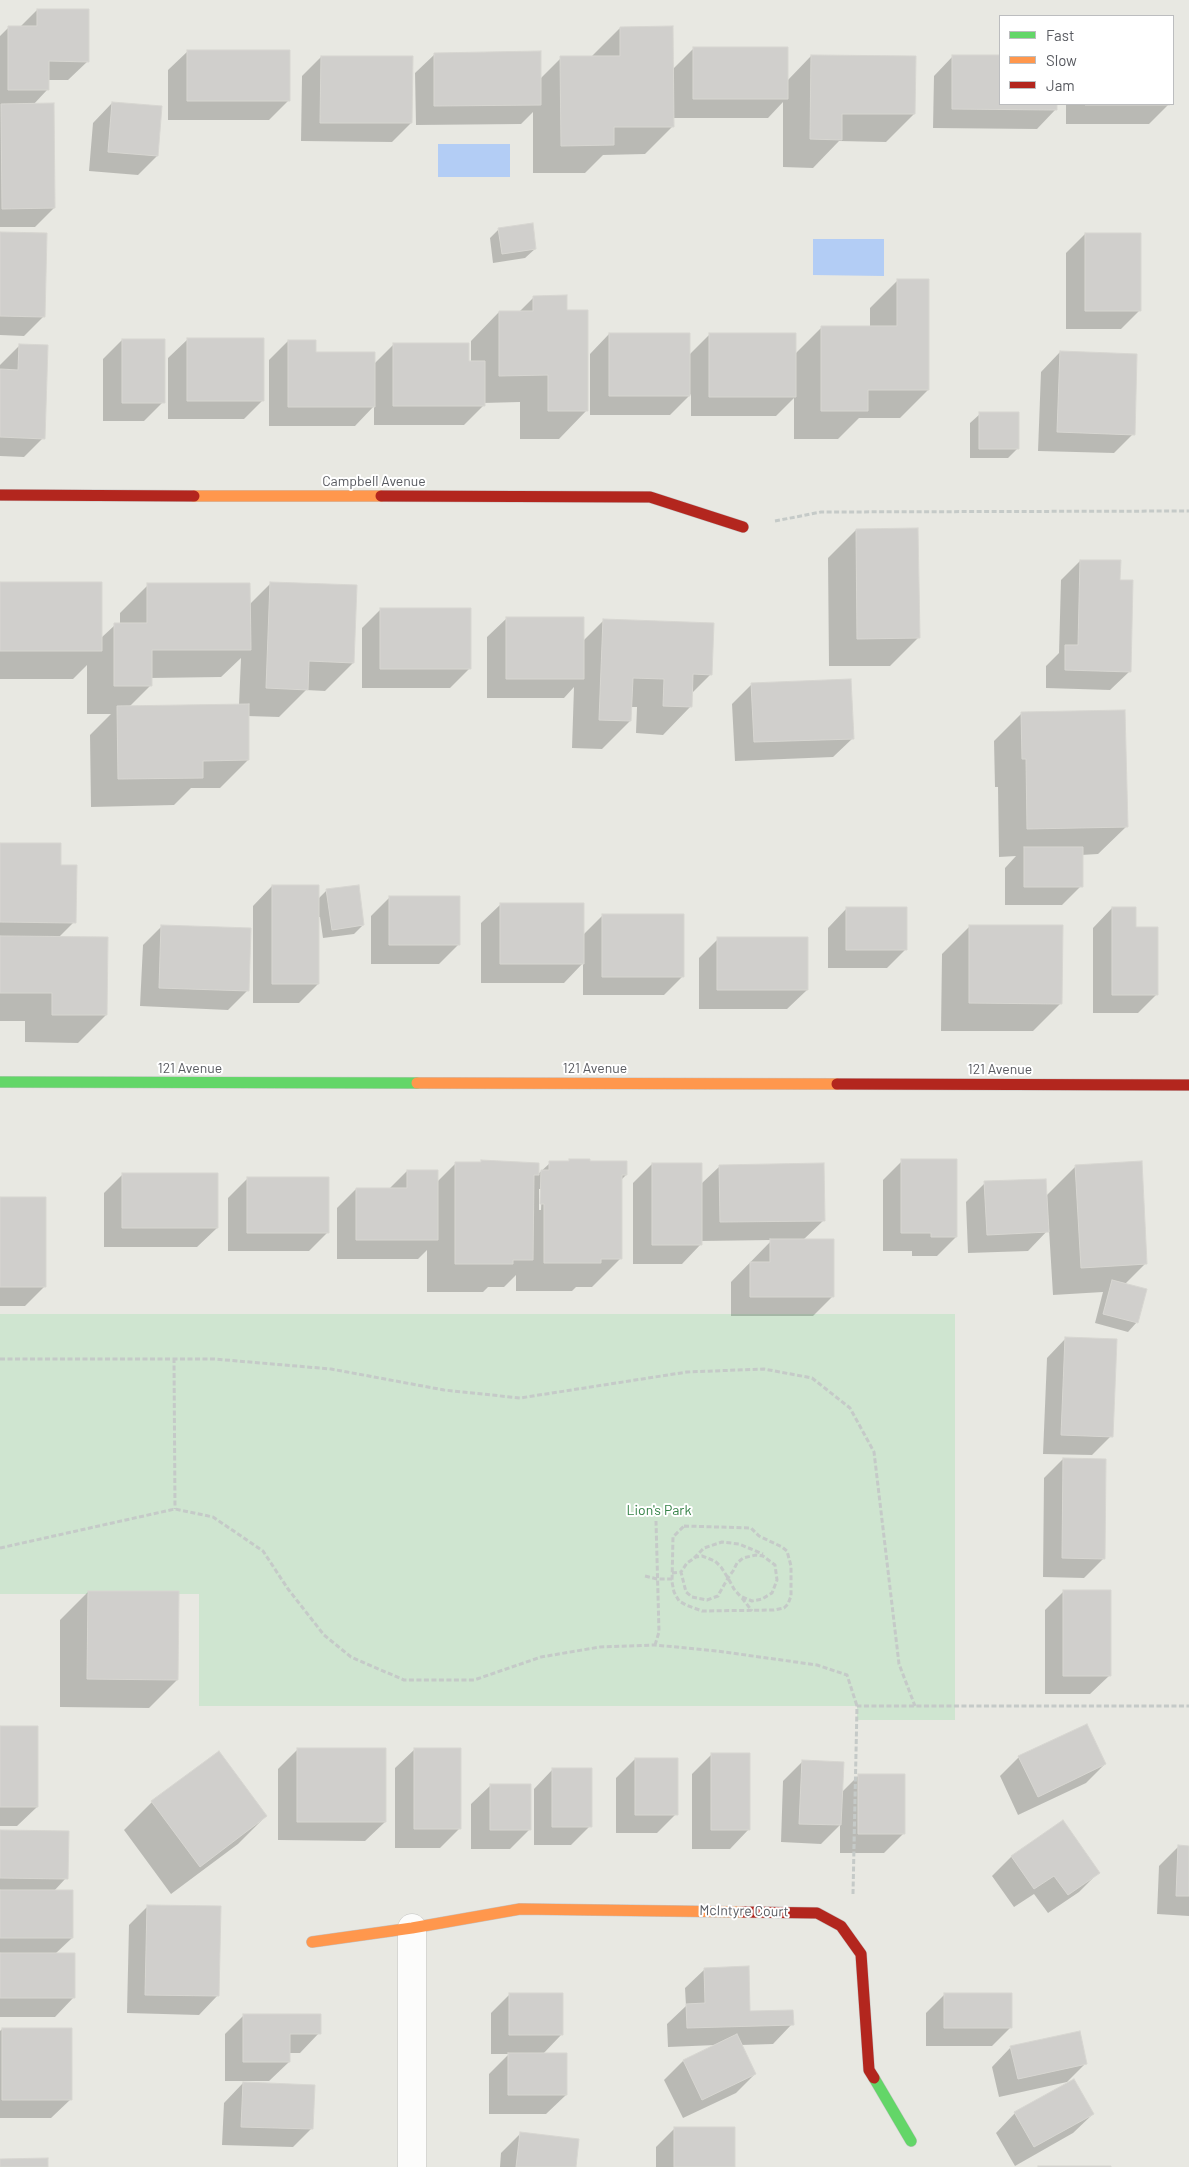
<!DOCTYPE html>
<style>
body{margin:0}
#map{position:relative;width:1189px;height:2167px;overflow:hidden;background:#e8e8e2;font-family:Barlow,sans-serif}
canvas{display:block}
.legend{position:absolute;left:999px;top:15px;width:175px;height:90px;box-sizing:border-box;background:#fff;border:1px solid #bcbdbf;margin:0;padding:6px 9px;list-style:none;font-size:15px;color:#585a60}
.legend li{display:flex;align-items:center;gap:10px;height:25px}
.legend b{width:25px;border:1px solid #bcbdbf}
</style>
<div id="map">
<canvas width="1189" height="2167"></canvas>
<ul class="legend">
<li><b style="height:6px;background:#63d668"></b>Fast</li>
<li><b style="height:6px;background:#ff974d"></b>Slow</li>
<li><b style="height:6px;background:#b3261e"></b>Jam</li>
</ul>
</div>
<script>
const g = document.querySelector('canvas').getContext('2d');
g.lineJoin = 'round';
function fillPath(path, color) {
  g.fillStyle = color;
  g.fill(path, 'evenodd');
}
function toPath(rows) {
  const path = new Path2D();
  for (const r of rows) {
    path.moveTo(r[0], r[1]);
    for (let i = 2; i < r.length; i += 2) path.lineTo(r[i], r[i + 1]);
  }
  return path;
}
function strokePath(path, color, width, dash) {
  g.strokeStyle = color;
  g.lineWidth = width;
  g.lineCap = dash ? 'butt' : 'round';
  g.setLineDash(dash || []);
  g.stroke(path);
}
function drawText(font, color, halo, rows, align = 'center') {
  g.font = font + ' Barlow,sans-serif';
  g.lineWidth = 4;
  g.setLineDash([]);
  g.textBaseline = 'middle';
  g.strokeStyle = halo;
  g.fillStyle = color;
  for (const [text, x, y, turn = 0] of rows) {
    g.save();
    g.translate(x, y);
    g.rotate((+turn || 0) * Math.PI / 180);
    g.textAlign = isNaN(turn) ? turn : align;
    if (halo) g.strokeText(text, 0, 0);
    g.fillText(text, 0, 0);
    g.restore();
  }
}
const green = toPath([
 [0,1314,955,1314,955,1720,857,1720,857,1706,199,1706,199,1594,0,1594]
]);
const water = toPath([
 [438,144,510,144,510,177,438,177],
 [813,239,884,239,884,276,813,275]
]);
const shadow = toPath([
 [37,10,88,61,68,80,47,80,47,90,33,105,54,208,35,227,0,227,0,36,9,27,20,27],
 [620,28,673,69,693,49,787,81,811,56,914,114,886,142,839,141,813,168,783,167,783,102,768,118,673,118,673,126,645,154,603,155,585,173,533,173,533,112,521,124,416,125,415,73,435,54,540,79,561,58,592,56],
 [188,51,289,100,269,120,168,120,168,70],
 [953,56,1000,57,1000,104,1056,104,1056,109,1037,129,933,128,934,76],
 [321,57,411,123,392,142,301,141,302,76],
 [112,103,157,156,138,175,89,171,93,123],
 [1066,104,1168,104,1168,105,1149,124,1066,124],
 [499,229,535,249,525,258,493,263,490,238],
 [0,233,44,316,24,336,0,335],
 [1085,234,1140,310,1121,329,1066,329,1066,253],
 [898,280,928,390,900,418,859,418,838,439,794,439,794,398,776,416,691,416,691,394,670,415,590,415,590,354,609,334,689,355,710,334,795,354,822,327,870,327,870,308],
 [534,297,566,311,587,410,559,439,520,439,520,402,483,403,483,406,464,425,374,425,374,406,355,426,269,426,269,360,288,341,315,354,374,364,393,345,471,363,471,341,499,312,519,312],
 [188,339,263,400,244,419,168,419,168,358],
 [122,340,163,402,144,421,103,421,103,359],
 [20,345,43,438,24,457,0,456,0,365],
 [1060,352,1133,434,1114,453,1038,451,1041,372],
 [980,414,1018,448,1008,458,970,458,970,423],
 [856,530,918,638,890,666,829,666,828,558],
 [1080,561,1119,581,1130,671,1110,690,1046,688,1046,666,1059,653,1061,580],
 [0,583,101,638,115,625,120,624,120,613,148,585,249,605,271,583,353,663,325,691,306,690,279,717,247,716,248,760,220,788,191,788,174,805,91,807,90,735,111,714,87,714,87,665,73,679,0,679],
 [241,658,239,705,129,707,150,686,150,678,221,677],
 [381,609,469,669,450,688,362,688,362,628],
 [507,618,583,641,604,620,711,674,691,694,691,706,663,735,636,733,637,707,630,707,630,721,602,749,572,748,574,687,564,698,487,698,487,637],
 [752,684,853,738,833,757,735,761,732,704],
 [1022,713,1127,826,1098,854,1081,855,1081,886,1062,905,1005,905,1005,868,1016,856,999,857,998,787,995,787,994,741],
 [0,844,59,867,74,922,58,938,106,1015,78,1043,25,1042,25,1021,0,1021],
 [272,886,318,899,327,890,363,925,354,934,323,938,320,917,318,917,318,984,299,1003,253,1003,253,906],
 [390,897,458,945,439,964,371,964,371,916],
 [501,904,583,935,603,915,683,976,664,995,583,995,583,963,564,983,481,983,481,923],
 [847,908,906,949,887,968,828,968,828,928],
 [1112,908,1135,928,1157,994,1138,1013,1093,1013,1093,928],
 [162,926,248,990,228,1010,140,1006,143,945],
 [970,926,1061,1003,1033,1031,941,1031,942,954],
 [718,939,807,990,787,1009,699,1009,699,958],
 [570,1160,626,1175,621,1180,620,1259,592,1287,576,1287,572,1291,516,1291,516,1275,504,1287,488,1287,483,1292,427,1292,427,1250,418,1259,337,1259,337,1208,356,1189,389,1189,407,1171,437,1182,456,1163,537,1175,550,1163,567,1163],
 [539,1189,542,1189,541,1210,539,1210],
 [902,1161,956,1237,937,1256,912,1256,912,1251,883,1251,883,1180],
 [652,1164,701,1184,720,1166,824,1220,803,1240,832,1297,813,1316,731,1316,731,1282,772,1240,701,1241,701,1244,682,1264,633,1264,633,1183],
 [1076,1166,1146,1263,1125,1284,1137,1322,1128,1332,1095,1323,1103,1292,1053,1295,1049,1229,1028,1251,968,1253,966,1202,985,1183,1046,1196],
 [123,1174,217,1228,197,1247,104,1247,104,1193],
 [247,1179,328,1232,309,1251,228,1251,228,1198],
 [0,1198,45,1286,25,1306,0,1306],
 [1066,1338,1111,1436,1092,1455,1043,1454,1047,1358],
 [1063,1459,1103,1559,1084,1578,1043,1577,1044,1478],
 [1064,1591,1110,1675,1090,1694,1045,1694,1045,1610],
 [88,1592,177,1680,149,1708,60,1707,60,1620],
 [0,1728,37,1807,17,1826,0,1826],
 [298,1749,385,1822,365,1841,278,1840,278,1769],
 [415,1749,459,1829,440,1848,395,1848,395,1768],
 [219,1753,266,1816,238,1844,171,1894,124,1830,152,1802],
 [711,1755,749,1829,730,1849,692,1849,692,1774],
 [1019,1757,1105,1764,1086,1783,1018,1815,1000,1776],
 [635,1759,676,1814,657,1833,616,1833,616,1778],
 [802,1762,841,1793,859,1775,904,1833,884,1853,840,1853,840,1825,821,1844,781,1842,783,1781],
 [553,1769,590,1826,571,1845,534,1845,534,1789],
 [491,1785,530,1829,510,1849,471,1849,471,1804],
 [1063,1821,1098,1873,1079,1892,1048,1913,1034,1894,1014,1907,992,1876,1011,1857],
 [0,1831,66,1878,54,1891,72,1938,55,1954,74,1997,55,2017,0,2017],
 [1178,1847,1189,1847,1189,1916,1157,1914,1159,1866],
 [148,1906,218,1995,199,2015,127,2013,129,1925],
 [705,1969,749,2013,792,2024,773,2044,741,2045,755,2074,736,2093,683,2118,664,2080,683,2061,716,2045,668,2047,667,2024,686,2006,685,1988],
 [510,1994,561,2035,542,2055,566,2095,546,2114,489,2114,489,2074,509,2054,491,2054,491,2013],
 [945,1994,1011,2027,992,2046,926,2046,926,2013],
 [244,2015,319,2033,300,2053,289,2053,289,2062,269,2081,225,2081,225,2034],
 [2,2029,71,2099,51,2118,0,2118,0,2031],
 [1011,2047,1086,2063,1067,2082,999,2097,992,2067],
 [243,2083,312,2128,293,2147,222,2145,224,2103],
 [1015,2113,1093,2114,1073,2133,1015,2166,996,2133],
 [675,2128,734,2167,656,2167,656,2147],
 [520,2134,575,2167,500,2167,501,2153]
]);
const building = toPath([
 [37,9,89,9,89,62,49,61,49,90,8,90,8,26,37,26,37,9],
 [673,26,674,127,614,127,614,145,561,146,560,56,620,56,620,27,673,26],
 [693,47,788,47,788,99,693,99,693,47],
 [187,50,290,50,290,101,187,101,187,50],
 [541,51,541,105,434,106,434,53,541,51],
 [811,55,916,56,915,114,842,114,842,140,810,139,811,55],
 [952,55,1000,55,1000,104,1057,104,1057,110,952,109,952,55],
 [321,56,413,56,412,123,320,123,321,56],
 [112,102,162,106,158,156,108,152,112,102],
 [54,103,55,208,2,209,1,104,54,103],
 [1085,104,1170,104,1170,105,1085,105,1085,104],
 [533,223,536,249,502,254,498,228,533,223],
 [0,232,47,233,45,317,0,316,0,232],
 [1085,233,1141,233,1141,311,1085,311,1085,233],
 [897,279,929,279,929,390,868,390,868,411,821,411,821,326,897,326,897,279],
 [567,295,567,310,588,310,588,411,548,411,548,375,499,376,499,311,533,311,533,296,567,295],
 [609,333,690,333,690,396,609,396,609,333],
 [709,333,796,333,796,397,709,397,709,333],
 [187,338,264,338,264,401,187,401,187,338],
 [122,339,165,339,165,403,122,403,122,339],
 [288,340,316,340,316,352,375,352,375,407,288,407,288,340],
 [393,343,469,343,469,361,485,361,485,406,393,406,393,343],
 [19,344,48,345,45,439,0,437,0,369,18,370,19,344],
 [1060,351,1137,354,1135,435,1057,432,1060,351],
 [979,412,1019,412,1019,449,979,449,979,412],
 [918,528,920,638,857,639,856,529,918,528],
 [1080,560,1121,560,1120,580,1133,580,1131,672,1065,670,1065,645,1078,645,1080,560],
 [0,582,102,582,102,651,0,651,0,582],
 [270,582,357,585,354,663,309,661,308,690,266,688,270,582],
 [147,583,250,583,251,650,152,650,152,686,114,686,114,623,147,623,147,583],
 [380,608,471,608,471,669,380,669,380,608],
 [506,617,584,617,584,679,506,679,506,617],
 [603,619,714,623,712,675,693,674,692,707,663,706,664,679,633,678,631,721,599,720,603,619],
 [851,679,854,739,754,742,751,683,851,679],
 [249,704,249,760,203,761,203,778,118,779,117,706,249,704],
 [1125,710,1128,827,1027,829,1026,759,1022,759,1021,712,1125,710],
 [0,843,61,843,61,865,77,865,76,923,0,922,0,843],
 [1024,847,1083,847,1083,887,1024,887,1024,847],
 [272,885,319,885,319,984,272,984,272,885],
 [359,885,364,925,332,930,326,889,359,885],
 [389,896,460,896,460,945,389,945,389,896],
 [500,903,584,903,584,964,500,964,500,903],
 [846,907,907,907,907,950,846,950,846,907],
 [1112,907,1136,907,1136,927,1158,927,1158,995,1112,995,1112,907],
 [602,914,684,914,684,977,602,977,602,914],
 [161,925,251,928,249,991,159,988,161,925],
 [969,925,1063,925,1062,1004,969,1003,969,925],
 [0,936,108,937,107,1015,52,1015,52,993,0,993,0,936],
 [717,937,808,937,808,990,717,990,717,937],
 [569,1159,590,1159,590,1161,627,1161,627,1175,622,1175,622,1259,601,1259,601,1263,544,1263,544,1204,540,1204,541,1170,549,1170,549,1161,569,1161,569,1159],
 [901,1159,957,1159,957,1237,931,1237,931,1233,901,1233,901,1159],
 [481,1160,539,1163,539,1175,534,1175,533,1260,513,1260,513,1264,455,1264,455,1162,481,1162,481,1160],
 [1142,1161,1147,1264,1081,1268,1075,1165,1142,1161],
 [652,1163,702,1163,702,1245,652,1245,652,1163],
 [824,1163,825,1221,720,1222,719,1165,824,1163],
 [407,1170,438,1170,438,1240,356,1240,356,1188,407,1188,407,1170],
 [122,1173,218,1173,218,1228,122,1228,122,1173],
 [247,1177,329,1177,329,1233,247,1233,247,1177],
 [1046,1179,1049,1232,987,1235,984,1181,1046,1179],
 [0,1197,46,1197,46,1287,0,1287,0,1197],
 [770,1239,834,1239,834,1297,750,1297,750,1262,770,1262,770,1239],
 [1112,1280,1147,1289,1138,1323,1103,1314,1112,1280],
 [1065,1337,1117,1339,1113,1437,1061,1435,1065,1337],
 [1063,1458,1106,1459,1105,1559,1062,1558,1063,1458],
 [1063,1590,1111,1590,1111,1676,1063,1676,1063,1590],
 [88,1591,179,1591,178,1680,87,1679,88,1591],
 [1087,1724,1106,1764,1038,1797,1018,1756,1087,1724],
 [0,1726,38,1726,38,1807,0,1807,0,1726],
 [297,1748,386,1748,386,1822,297,1822,297,1748],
 [414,1748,461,1748,461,1829,414,1829,414,1748],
 [219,1751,267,1816,200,1867,151,1801,219,1751],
 [711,1753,750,1753,750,1830,711,1830,711,1753],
 [635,1758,678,1758,678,1815,635,1815,635,1758],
 [802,1760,844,1762,841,1825,799,1824,802,1760],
 [552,1768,592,1768,592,1827,552,1827,552,1768],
 [858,1774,905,1774,905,1834,858,1834,858,1774],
 [490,1784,531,1784,531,1830,490,1830,490,1784],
 [1063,1820,1100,1873,1068,1895,1054,1876,1034,1889,1011,1856,1063,1820],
 [0,1830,69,1831,68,1879,0,1878,0,1830],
 [1178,1845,1189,1846,1189,1896,1176,1896,1178,1845],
 [0,1890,73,1890,73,1938,0,1938,0,1890],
 [147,1905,221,1906,219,1996,145,1995,147,1905],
 [0,1953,75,1953,75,1998,0,1998,0,1953],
 [749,1966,750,2011,793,2010,794,2025,687,2028,686,2004,705,2003,704,1968,749,1966],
 [509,1993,563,1993,563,2035,509,2035,509,1993],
 [944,1993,1012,1993,1012,2028,944,2028,944,1993],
 [243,2014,321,2014,321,2034,290,2034,290,2062,243,2062,243,2014],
 [2,2028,72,2028,72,2100,2,2100,2,2028],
 [1080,2031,1087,2064,1018,2079,1010,2046,1080,2031],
 [737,2034,756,2074,702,2100,683,2060,737,2034],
 [508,2053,567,2053,567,2095,508,2095,508,2053],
 [1074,2079,1094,2114,1034,2147,1014,2112,1074,2079],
 [243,2082,315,2085,313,2129,241,2127,243,2082],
 [674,2127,735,2127,735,2167,674,2167,674,2127],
 [520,2132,579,2139,576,2167,516,2167,520,2132],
 [48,2158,48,2167,0,2167,0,2159,48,2158],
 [1038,2166,1111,2166,1111,2167,1038,2167,1038,2166]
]);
const path = toPath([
 [775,521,821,512,1189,511],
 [174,1358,175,1509],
 [0,1359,214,1359,331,1369,444,1390,520,1398,687,1372,764,1369,812,1378,850,1408,874,1452,899,1664,915,1706],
 [684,1526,751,1528,759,1536,782,1547,787,1551,791,1566,791,1596,788,1604,784,1608,774,1610,702,1611,686,1605,679,1601,674,1592,672,1582,673,1537,684,1526],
 [0,1548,175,1509,213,1517,263,1551,288,1589,324,1635,351,1657,404,1680,474,1680,541,1657,600,1647,655,1645,717,1651,817,1665,847,1675,857,1706],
 [694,1558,704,1548,722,1542,739,1544,763,1554],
 [672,1573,681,1572,686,1592,692,1597,707,1600,718,1596,720,1592,728,1578,733,1571,737,1563,743,1558,756,1555,763,1556,775,1565,777,1580,772,1593,762,1599,752,1601,740,1596,734,1589,728,1578,721,1567,715,1561,702,1556,696,1557,687,1563,681,1572],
 [645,1576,657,1579,672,1579],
 [742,1598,752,1611],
 [655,1645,659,1632,656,1521],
 [853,1894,857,1706,1189,1706]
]);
const street = toPath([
 [412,2167,412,1928]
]);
const fast = toPath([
 [0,1082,417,1083],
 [874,2078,911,2141]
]);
const slow = toPath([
 [194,496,381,496],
 [417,1083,837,1084],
 [312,1942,412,1928,520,1909,742,1912]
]);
const jam = toPath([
 [0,495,194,496],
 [381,496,650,497,743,527],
 [837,1084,1189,1085],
 [742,1912,817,1913,841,1926,861,1954,869,2070,874,2078]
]);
const streetNames = [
 ["Campbell Avenue",374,481],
 ["121 Avenue",190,1068],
 ["121 Avenue",595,1068],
 ["121 Avenue",1000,1069],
 ["McIntyre Court",744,1911,1]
];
const parkNames = [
 ["Lion's Park",659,1510]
];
fillPath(green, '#cfe5d0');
fillPath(water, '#b3cdf5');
fillPath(shadow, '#0003');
fillPath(building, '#d0cfcc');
strokePath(building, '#d7d6d1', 1);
strokePath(street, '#c5c6c4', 29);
strokePath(fast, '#c4c4c4', 12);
strokePath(slow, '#c4c4c4', 12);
strokePath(jam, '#c4c4c4', 12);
strokePath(path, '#c5cac8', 3, [5, 2.5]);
strokePath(street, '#fcfcfb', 28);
strokePath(fast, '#63d668', 11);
strokePath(slow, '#ff974d', 11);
strokePath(jam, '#b3261e', 11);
drawText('14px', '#585a60', '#fff', streetNames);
drawText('14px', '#358247', '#fff', parkNames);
</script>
